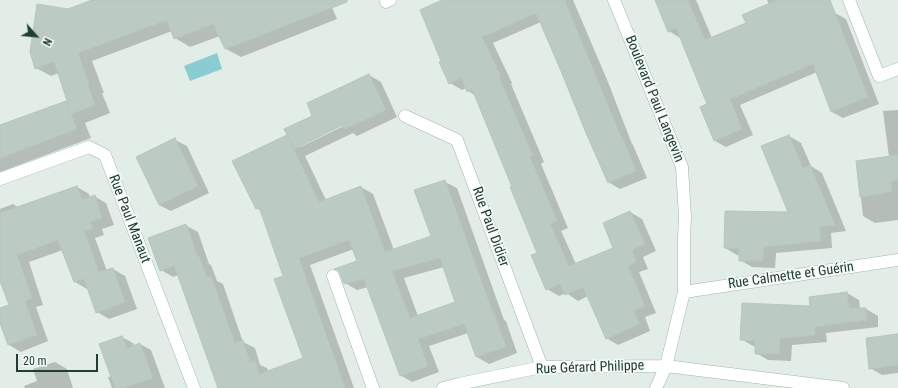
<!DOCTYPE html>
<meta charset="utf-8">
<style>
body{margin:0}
#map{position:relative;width:898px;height:388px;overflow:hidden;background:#e2ede7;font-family:"Roboto Condensed",sans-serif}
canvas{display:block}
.north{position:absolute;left:16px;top:16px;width:40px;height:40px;-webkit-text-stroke:3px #f3f9f6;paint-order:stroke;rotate:117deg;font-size:11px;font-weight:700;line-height:16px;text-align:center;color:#223e34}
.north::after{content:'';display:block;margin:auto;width:14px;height:18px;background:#223e34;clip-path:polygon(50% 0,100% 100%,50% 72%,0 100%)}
.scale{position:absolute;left:16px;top:354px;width:82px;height:18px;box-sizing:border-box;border:2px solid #223e34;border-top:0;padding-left:5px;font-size:12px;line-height:14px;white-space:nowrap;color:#223e34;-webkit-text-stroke:3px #f3f9f6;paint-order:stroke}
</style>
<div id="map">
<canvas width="898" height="388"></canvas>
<div class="north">N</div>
<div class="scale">20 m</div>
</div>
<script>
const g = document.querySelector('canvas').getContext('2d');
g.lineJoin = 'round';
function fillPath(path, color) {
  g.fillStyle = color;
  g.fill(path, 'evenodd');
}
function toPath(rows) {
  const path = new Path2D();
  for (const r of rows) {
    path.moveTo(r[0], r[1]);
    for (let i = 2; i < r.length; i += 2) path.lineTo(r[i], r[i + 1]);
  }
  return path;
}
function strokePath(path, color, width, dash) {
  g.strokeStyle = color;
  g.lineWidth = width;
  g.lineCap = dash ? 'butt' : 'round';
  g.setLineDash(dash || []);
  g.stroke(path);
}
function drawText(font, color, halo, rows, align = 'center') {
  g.font = font + ' "Roboto Condensed",sans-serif';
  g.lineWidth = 3.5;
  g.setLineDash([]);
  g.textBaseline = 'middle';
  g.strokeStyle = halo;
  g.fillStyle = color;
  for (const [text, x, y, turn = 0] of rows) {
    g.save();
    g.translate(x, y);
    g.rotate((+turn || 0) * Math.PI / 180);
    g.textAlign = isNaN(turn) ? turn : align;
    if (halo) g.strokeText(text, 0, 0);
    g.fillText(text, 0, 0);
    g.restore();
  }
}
const water = toPath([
 [217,53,222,69,190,81,184,66]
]);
const shadow = toPath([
 [95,0,337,0,330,3,337,19,241,57,226,49,220,36,190,47,175,38,172,31,92,61,104,93,102,93,110,113,85,123,91,138,0,172,0,126,66,102,69,104,59,73,51,76,36,68,68,10],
 [444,0,573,0,608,82,632,144,633,145,647,178,620,189,608,182,541,22,493,43,512,83,511,84,544,162,541,164,568,228,561,231,576,264,614,248,630,212,642,219,656,251,643,257,648,269,639,272,656,313,645,317,650,331,618,345,606,338,588,296,578,301,566,293,559,296,547,289,538,253,513,187,476,96,468,91,466,88,462,90,450,83,442,62],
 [656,0,696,0,712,38,747,24,769,5,767,0,817,0,835,13,846,19,879,104,843,118,832,112,817,72,740,105,753,135,726,147,715,141,708,105,680,38,669,31],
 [369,75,381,82,397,117,357,136,353,133,305,156,326,200,361,187,373,194,394,250,432,237,445,182,457,188,504,320,506,321,517,353,489,364,477,357,468,333,429,346,439,372,412,382,400,375,368,287,357,290,345,283,359,262,354,249,310,265,354,388,304,388,304,358,284,276,261,211,256,208,287,136,290,138,314,116],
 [347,122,348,124,300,147,300,145],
 [444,267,457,302,418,316,404,278],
 [898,110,898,220,875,223,863,216,857,161,889,157,883,111],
 [789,136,801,143,811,166,822,173,846,231,831,233,832,248,776,253,775,268,752,267,740,260,740,255,737,255,725,248,790,214],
 [175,140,187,146,209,193,171,211,159,205],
 [77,187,89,194,90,198,94,196,106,203,114,225,102,229,104,235,95,238,107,271,113,269,125,276,137,309,109,319,97,312,88,288,87,289,75,282,63,250,29,262,43,305,36,307,48,341,21,352,9,345,0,320,0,309,10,306,0,278,0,209,13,204,19,208],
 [185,225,198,232,209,264,211,265,217,281,223,284,243,342,255,348,260,365,267,368,274,388,220,388,178,275,173,277,161,270],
 [847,293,859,300,860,309,866,309,878,316,878,327,826,333,827,342,792,345,791,361,768,360,756,353,756,346,753,346,741,339,811,307],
 [898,335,898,373,882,375,870,368],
 [122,337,133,343,134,346,140,344,151,350,165,388,112,388,108,377,112,376],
 [55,362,67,369,73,388,25,388,24,386,37,381,33,369]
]);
const building = toPath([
 [92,0,347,0,347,2,225,49,213,24,174,39,167,20,78,53,89,85,88,85,95,105,71,114,77,129,0,158,0,125,66,101,70,110,54,61,35,69,30,52,37,4,68,9,92,0],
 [442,0,567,0,565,1,621,137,622,137,636,171,608,183,586,133,561,71,536,13,482,37,501,76,499,77,533,156,530,157,557,221,550,224,569,266,613,248,603,223,630,211,645,244,632,250,636,262,628,266,645,306,634,311,639,324,606,339,583,287,565,295,560,284,546,290,531,255,537,253,510,187,512,187,472,89,467,92,461,78,449,84,439,62,441,61,420,10,442,0],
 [655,0,688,0,705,40,746,23,742,15,777,0,830,0,868,97,831,112,813,64,730,99,742,129,714,141,700,107,707,104,676,28,668,32,655,0],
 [369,74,386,110,345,129,343,125,294,149,284,129,312,116,307,103,369,74],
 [287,135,319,202,361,186,385,252,431,236,414,190,445,180,493,313,494,313,506,347,476,357,464,324,418,339,428,366,400,376,364,279,344,284,340,273,338,270,334,269,357,261,349,240,299,258,345,388,218,388,174,265,160,271,148,238,186,224,198,257,199,256,207,278,211,276,235,343,243,340,250,362,255,360,259,374,303,358,274,279,283,276,259,207,256,209,232,161,287,135],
 [440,258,455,302,410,318,392,271,440,258],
 [789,135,803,168,810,165,835,225,820,227,821,241,764,247,763,261,739,261,739,249,724,248,725,211,788,212,761,146,789,135],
 [175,138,198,186,159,205,136,157,175,138],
 [898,155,898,180,891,181,892,192,860,197,856,161,898,155],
 [77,186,82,200,95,195,102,218,90,222,93,228,84,231,99,272,113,268,125,302,96,313,84,279,74,282,58,240,17,255,32,298,25,301,37,335,8,345,0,323,0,308,9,305,0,281,0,213,77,186],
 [847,292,849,308,866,308,867,320,815,327,815,335,780,339,779,354,755,354,755,341,740,340,742,303,810,306,809,297,847,292],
 [898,334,898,365,869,369,866,338,898,334],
 [122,336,127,348,140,343,153,378,124,388,115,388,99,344,122,336]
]);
const minor = toPath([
 [614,0,682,167,685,217,684,238,684,292,666,366,656,388],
 [849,0,879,76,898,69],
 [386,2,390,0],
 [405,116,457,140,542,367],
 [0,179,89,147,105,155,194,388],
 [333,276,373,388],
 [684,292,898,260],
 [443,388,459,384,542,367,666,366,843,388]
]);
const streetNames = [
 ["Boulevard Paul Langevin",654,99,68],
 ["Rue Paul Manaut",129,219,69],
 ["Rue Paul Didier",490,227,70],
 ["Rue Calmette et Guérin",791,276,-8],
 ["Rue Gérard Philippe",590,368,-2]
];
fillPath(water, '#8accd2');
fillPath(shadow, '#0003');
fillPath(building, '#bbcac3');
strokePath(building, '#b5c6be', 1);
strokePath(minor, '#a5b5ae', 13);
strokePath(minor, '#fff', 12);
drawText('14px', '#223e34', '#f3f9f6', streetNames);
</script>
